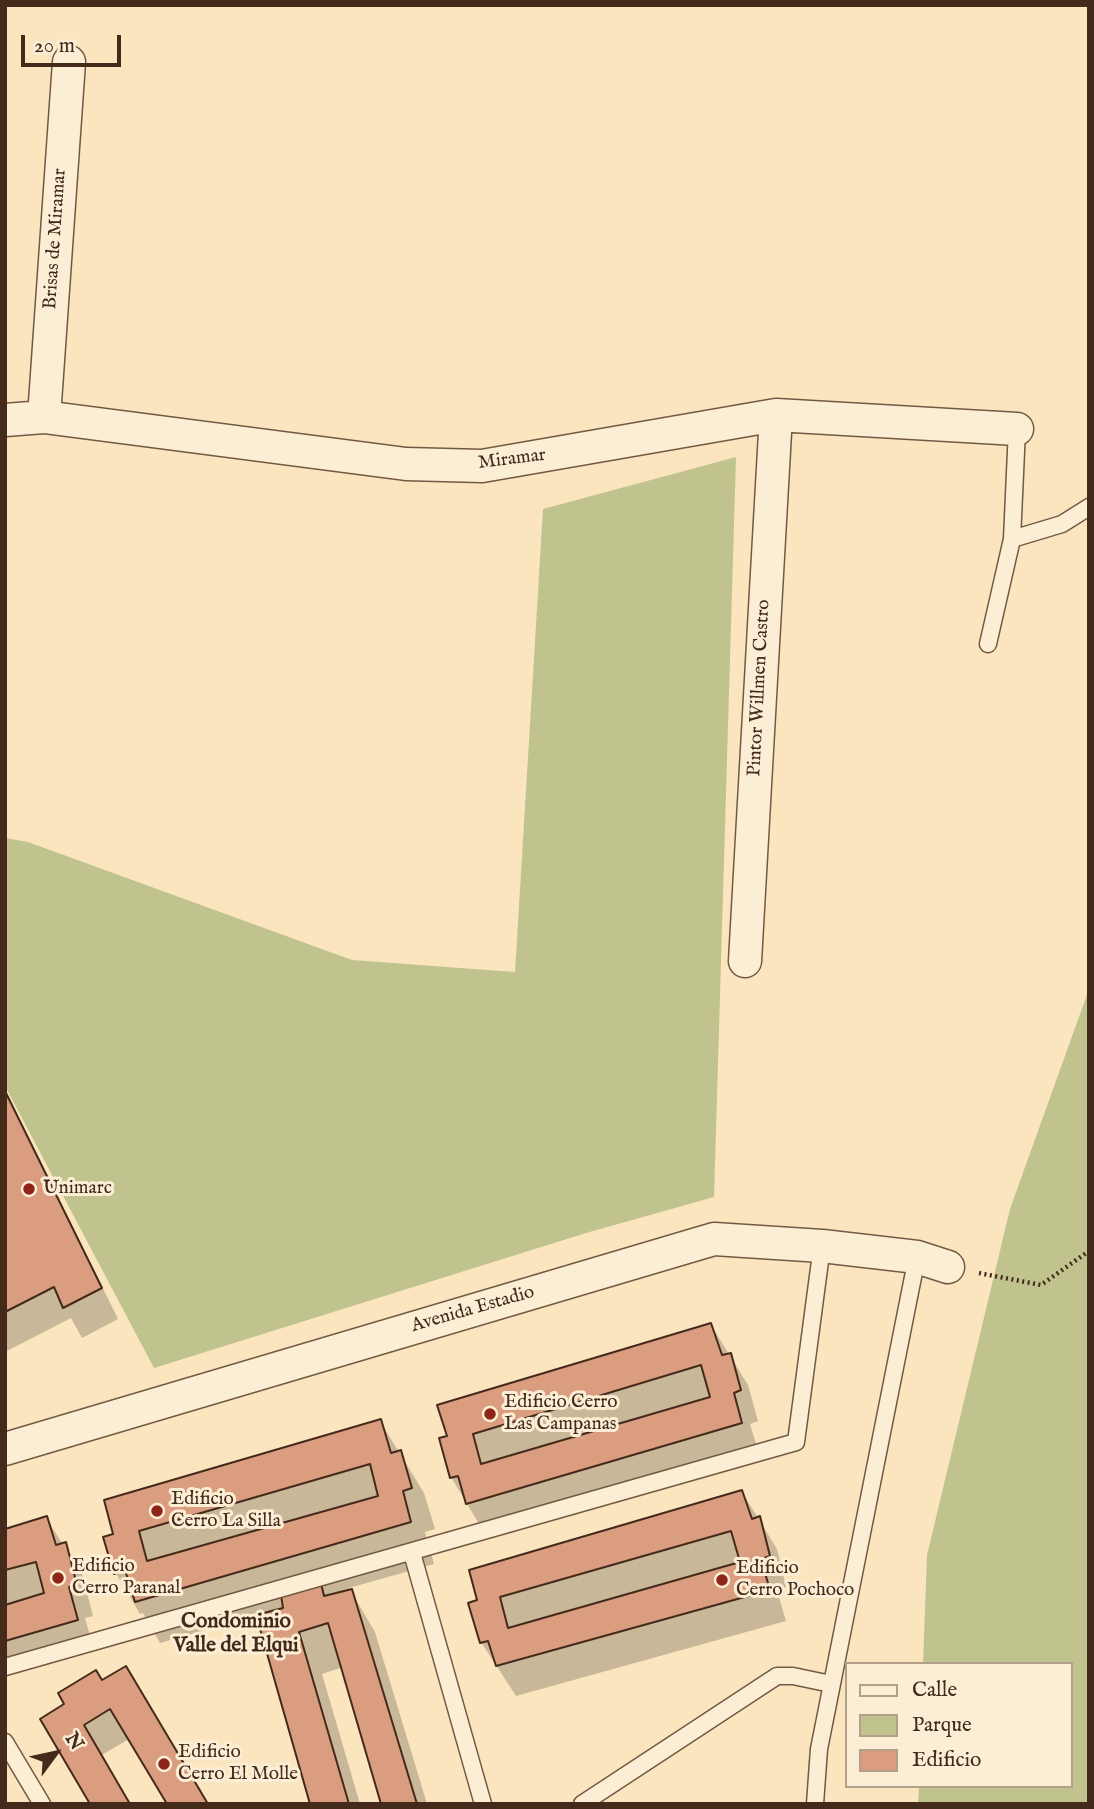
<!DOCTYPE html>
<style>
body{margin:0}
#map{position:relative;width:1094px;height:1809px;overflow:hidden;background:#fae5be;font-family:"IM FELL English",serif}
canvas{display:block}
.frame{position:absolute;inset:0;border:7px solid #442a1b;pointer-events:none}
.legend{position:absolute;left:845px;top:1662px;width:228px;height:126px;box-sizing:border-box;background:#fceed5;border:2px solid #b2a08b;margin:0;padding:9px 12px;list-style:none;font-size:21px;color:#442a1b}
.legend li{display:flex;align-items:center;gap:14px;height:35px}
.legend b{width:35px;border:2px solid #b2a08b}
.north{position:absolute;left:21px;top:1718px;width:70px;height:70px;-webkit-text-stroke:5px #fceed5;paint-order:stroke;rotate:57deg;font-size:19px;font-weight:700;line-height:28px;text-align:center;color:#442a1b}
.north::after{content:'';display:block;margin:auto;width:24px;height:32px;background:#442a1b;clip-path:polygon(50% 0,100% 100%,50% 72%,0 100%)}
.scale{position:absolute;left:21px;top:35px;width:100px;height:32px;box-sizing:border-box;border:4px solid #442a1b;border-top:0;padding-left:9px;font-size:21px;line-height:24px;white-space:nowrap;color:#442a1b;-webkit-text-stroke:5px #fceed5;paint-order:stroke}
</style>
<div id="map">
<canvas width="1094" height="1809"></canvas>
<div class="frame"></div>
<ul class="legend">
<li><b style="height:9px;background:#fceed5"></b>Calle</li>
<li><b style="height:19px;background:#c1c38f"></b>Parque</li>
<li><b style="height:19px;background:#db9d80"></b>Edificio</li>
</ul>
<div class="north">N</div>
<div class="scale">20 m</div>
</div>
<script>
const g = document.querySelector('canvas').getContext('2d');
g.lineJoin = 'round';
function fillPath(path, color) {
  g.fillStyle = color;
  g.fill(path, 'evenodd');
}
function toPath(rows) {
  const path = new Path2D();
  for (const r of rows) {
    path.moveTo(r[0], r[1]);
    for (let i = 2; i < r.length; i += 2) path.lineTo(r[i], r[i + 1]);
  }
  return path;
}
function strokePath(path, color, width, dash) {
  g.strokeStyle = color;
  g.lineWidth = width;
  g.lineCap = dash ? 'butt' : 'round';
  g.setLineDash(dash || []);
  g.stroke(path);
}
function drawText(font, color, halo, rows, align = 'center') {
  g.font = font + ' "IM FELL English",serif';
  g.lineWidth = 6;
  g.setLineDash([]);
  g.textBaseline = 'middle';
  g.strokeStyle = halo;
  g.fillStyle = color;
  for (const [text, x, y, turn = 0] of rows) {
    g.save();
    g.translate(x, y);
    g.rotate((+turn || 0) * Math.PI / 180);
    g.textAlign = isNaN(turn) ? turn : align;
    if (halo) g.strokeText(text, 0, 0);
    g.fillText(text, 0, 0);
    g.restore();
  }
}
const green = toPath([
 [736,457,714,1197,586,1233,154,1368,5,1086,5,838,28,842,352,960,515,972,543,509],
 [1089,989,1089,1804,918,1804,919,1786,1071,1786,1071,1664,923,1664,927,1555,1010,1209]
]);
const shadow = toPath([
 [5,1089,118,1319,82,1338,71,1318,5,1352],
 [711,1325,748,1385,758,1421,750,1424,759,1454,485,1534,451,1477,441,1439],
 [380,1421,424,1493,435,1529,425,1532,434,1564,349,1588,375,1632,427,1804,383,1804,343,1667,322,1674,360,1804,312,1804,258,1615,160,1643,143,1613,140,1614,116,1573,105,1538],
 [742,1492,777,1549,786,1587,777,1590,786,1621,516,1696,481,1642,470,1604],
 [46,1518,82,1574,93,1616,85,1618,94,1650,5,1676,5,1531],
 [95,1673,129,1739,100,1756,66,1705]
]);
const building = toPath([
 [5,1091,102,1288,63,1308,54,1287,5,1312,5,1091],
 [711,1323,722,1355,731,1353,741,1390,734,1393,742,1423,466,1504,458,1476,450,1478,439,1438,447,1436,437,1405,711,1323],
 [701,1365,710,1397,481,1464,473,1434,701,1365],
 [381,1419,391,1453,401,1450,412,1488,403,1491,411,1522,135,1602,125,1570,114,1574,103,1537,113,1534,104,1500,381,1419],
 [370,1464,378,1496,147,1561,139,1531,370,1464],
 [742,1490,752,1519,760,1516,770,1556,761,1559,770,1590,496,1666,488,1641,480,1643,468,1603,477,1600,469,1570,742,1490],
 [731,1531,740,1562,508,1628,500,1597,731,1531],
 [47,1516,56,1545,66,1542,77,1585,69,1587,78,1620,5,1641,5,1605,44,1593,36,1562,5,1570,5,1529,47,1516],
 [321,1583,324,1596,352,1589,417,1804,381,1804,328,1623,299,1632,349,1804,310,1804,256,1615,283,1608,281,1595,321,1583],
 [126,1666,208,1804,167,1804,110,1709,84,1725,130,1804,90,1804,40,1719,64,1704,58,1693,96,1670,102,1680,126,1666]
]);
const path = toPath([
 [979,1273,1041,1285,1089,1251]
]);
const service = toPath([
 [1017,429,1012,539,1062,524,1089,507],
 [988,644,1012,539],
 [412,1553,483,1804],
 [5,1667,796,1442,822,1246],
 [5,1742,42,1804],
 [582,1804,777,1676,793,1676,831,1684],
 [815,1804,819,1749,917,1257]
]);
const minor = toPath([
 [44,417,69,62],
 [5,420,44,417,406,464,482,466,776,415,1017,429],
 [745,961,776,415],
 [5,1449,714,1239,822,1246,917,1257,948,1267]
]);
const markers = [
 [29,1189,7,"#8f2418"],
 [490,1414,7,"#8f2418"],
 [157,1511,7,"#8f2418"],
 [58,1578,7,"#8f2418"],
 [722,1580,7,"#8f2418"],
 [164,1764,7,"#8f2418"]
];
const streetNames = [
 ["Brisas de Miramar",56,239,-86],
 ["Miramar",512,460,-7],
 ["Pintor Willmen Castro",760,688,-87],
 ["Avenida Estadio",473,1310,-16]
];
const poiNames = [
 ["Unimarc",43,1189],
 ["Edificio Cerro",504,1403],
 ["Las Campanas",504,1425],
 ["Edificio",171,1500],
 ["Cerro La Silla",171,1522],
 ["Edificio",72,1567],
 ["Cerro Paranal",72,1589],
 ["Edificio",736,1569],
 ["Cerro Pochoco",736,1591],
 ["Edificio",178,1753],
 ["Cerro El Molle",178,1775]
];
const neighbourhoodNames = [
 ["Condominio",236,1623],
 ["Valle del Elqui",236,1647]
];
fillPath(green, '#c1c38f');
fillPath(shadow, '#0003');
fillPath(building, '#db9d80');
strokePath(building, '#442a1b', 2);
strokePath(service, '#725944', 19);
strokePath(minor, '#725944', 35);
strokePath(path, '#442a1b', 4.5, [2, 3.5]);
strokePath(service, '#fceed5', 16);
strokePath(minor, '#fceed5', 32);
for (const [x, y, r, color] of markers) {
  const dot = new Path2D();
  dot.arc(x, y, r, 0, 2 * Math.PI);
  g.fillStyle = color;
  g.fill(dot);
  strokePath(dot, '#fceed5', 2.5);
}
drawText('19px', '#442a1b', '#fceed5', streetNames);
drawText('19px', '#442a1b', '#fceed5', poiNames, 'left');
drawText('bold 21px', '#442a1b', '#fceed5', neighbourhoodNames);
</script>
